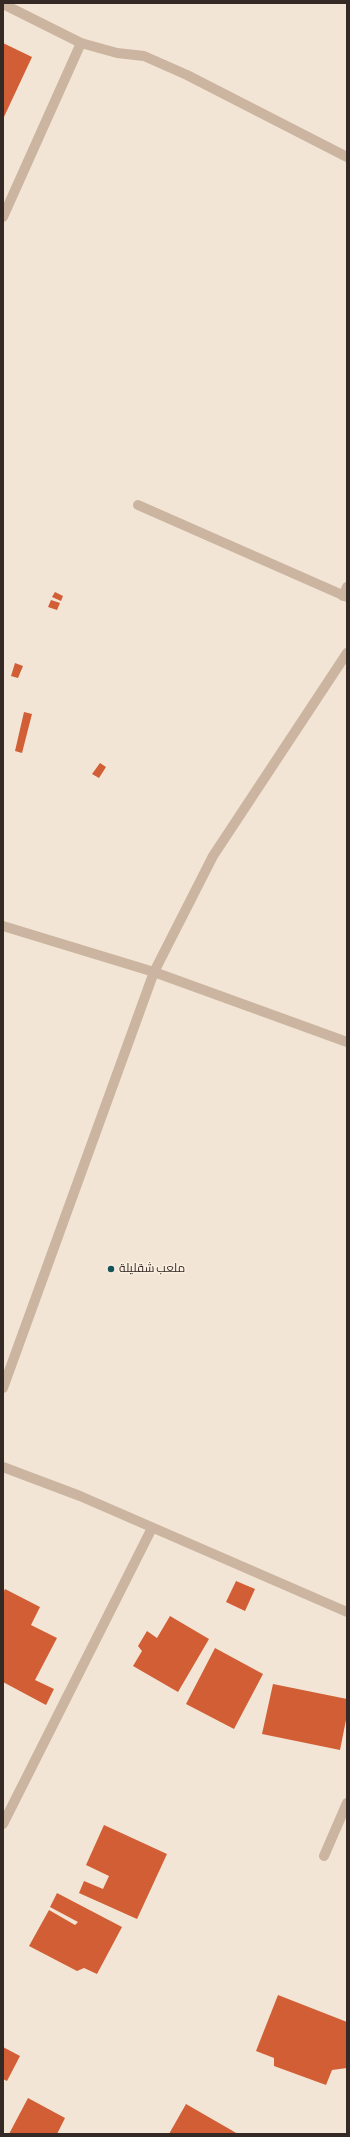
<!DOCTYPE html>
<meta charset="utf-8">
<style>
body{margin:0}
#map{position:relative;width:350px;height:2137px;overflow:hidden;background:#f3e5d5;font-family:"Sofia Sans Condensed",sans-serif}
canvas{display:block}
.frame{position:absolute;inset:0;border:4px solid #342924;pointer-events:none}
</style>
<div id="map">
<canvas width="350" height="2137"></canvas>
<div class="frame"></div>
</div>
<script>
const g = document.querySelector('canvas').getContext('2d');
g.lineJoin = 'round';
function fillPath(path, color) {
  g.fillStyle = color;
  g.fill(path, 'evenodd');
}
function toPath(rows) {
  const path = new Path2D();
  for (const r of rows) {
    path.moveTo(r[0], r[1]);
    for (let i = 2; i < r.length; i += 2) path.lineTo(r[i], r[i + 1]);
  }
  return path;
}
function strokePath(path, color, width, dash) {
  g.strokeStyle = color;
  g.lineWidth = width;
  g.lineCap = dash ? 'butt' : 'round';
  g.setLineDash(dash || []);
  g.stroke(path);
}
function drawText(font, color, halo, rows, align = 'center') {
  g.font = font + ' "Sofia Sans Condensed",Cairo,sans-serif';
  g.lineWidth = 3;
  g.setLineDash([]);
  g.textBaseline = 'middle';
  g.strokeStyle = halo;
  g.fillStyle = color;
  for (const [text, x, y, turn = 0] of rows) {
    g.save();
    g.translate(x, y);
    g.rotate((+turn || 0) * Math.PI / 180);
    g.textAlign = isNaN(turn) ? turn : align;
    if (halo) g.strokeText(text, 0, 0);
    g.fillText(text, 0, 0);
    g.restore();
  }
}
const building = toPath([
 [3,43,32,57,3,119],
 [55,592,63,596,61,601,52,597],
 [51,600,60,603,57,610,48,607],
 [15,663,23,666,18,678,11,676],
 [24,712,32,714,22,753,15,751],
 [100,763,106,767,99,778,92,774],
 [236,1581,255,1589,245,1611,226,1602],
 [5,1589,40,1607,31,1625,57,1638,35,1680,54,1689,46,1705,3,1682,3,1593],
 [170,1616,209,1639,178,1692,133,1666,142,1651,138,1646,147,1631,157,1638],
 [215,1648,263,1674,234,1729,186,1704],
 [273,1684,347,1699,347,1715,340,1750,262,1734],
 [104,1825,167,1854,137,1919,79,1893,84,1881,103,1889,109,1876,86,1865],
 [57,1893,122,1927,97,1974,84,1968,77,1971,29,1946,49,1910,75,1925,78,1922,50,1907],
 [278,1995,347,2022,347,2068,332,2070,326,2085,274,2066,274,2058,256,2051],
 [3,2047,20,2056,7,2081,3,2079],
 [28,2098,65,2118,57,2134,9,2134],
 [186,2104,238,2134,169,2134]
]);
const lane = toPath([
 [3,217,81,43],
 [343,596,347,587]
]);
const street = toPath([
 [3,4,81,43,117,53,144,56,187,75,347,157],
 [138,505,347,597],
 [3,926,154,972,347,1042],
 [3,1388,154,972,213,856,347,653],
 [3,1467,80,1496,347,1612],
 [3,1824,152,1528],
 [324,1856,347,1803]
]);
const markers = [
 [111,1269,4,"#165359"]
];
const poiNames = [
 ["ملعب شقليلة",119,1269]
];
fillPath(building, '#d15e34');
strokePath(lane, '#cbb5a0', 10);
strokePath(street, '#cbb5a0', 10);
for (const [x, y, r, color] of markers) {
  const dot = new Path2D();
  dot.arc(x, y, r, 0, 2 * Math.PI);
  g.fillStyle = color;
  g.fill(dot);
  strokePath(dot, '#faefe1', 1.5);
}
drawText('12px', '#342924', '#faefe1', poiNames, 'left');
</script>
